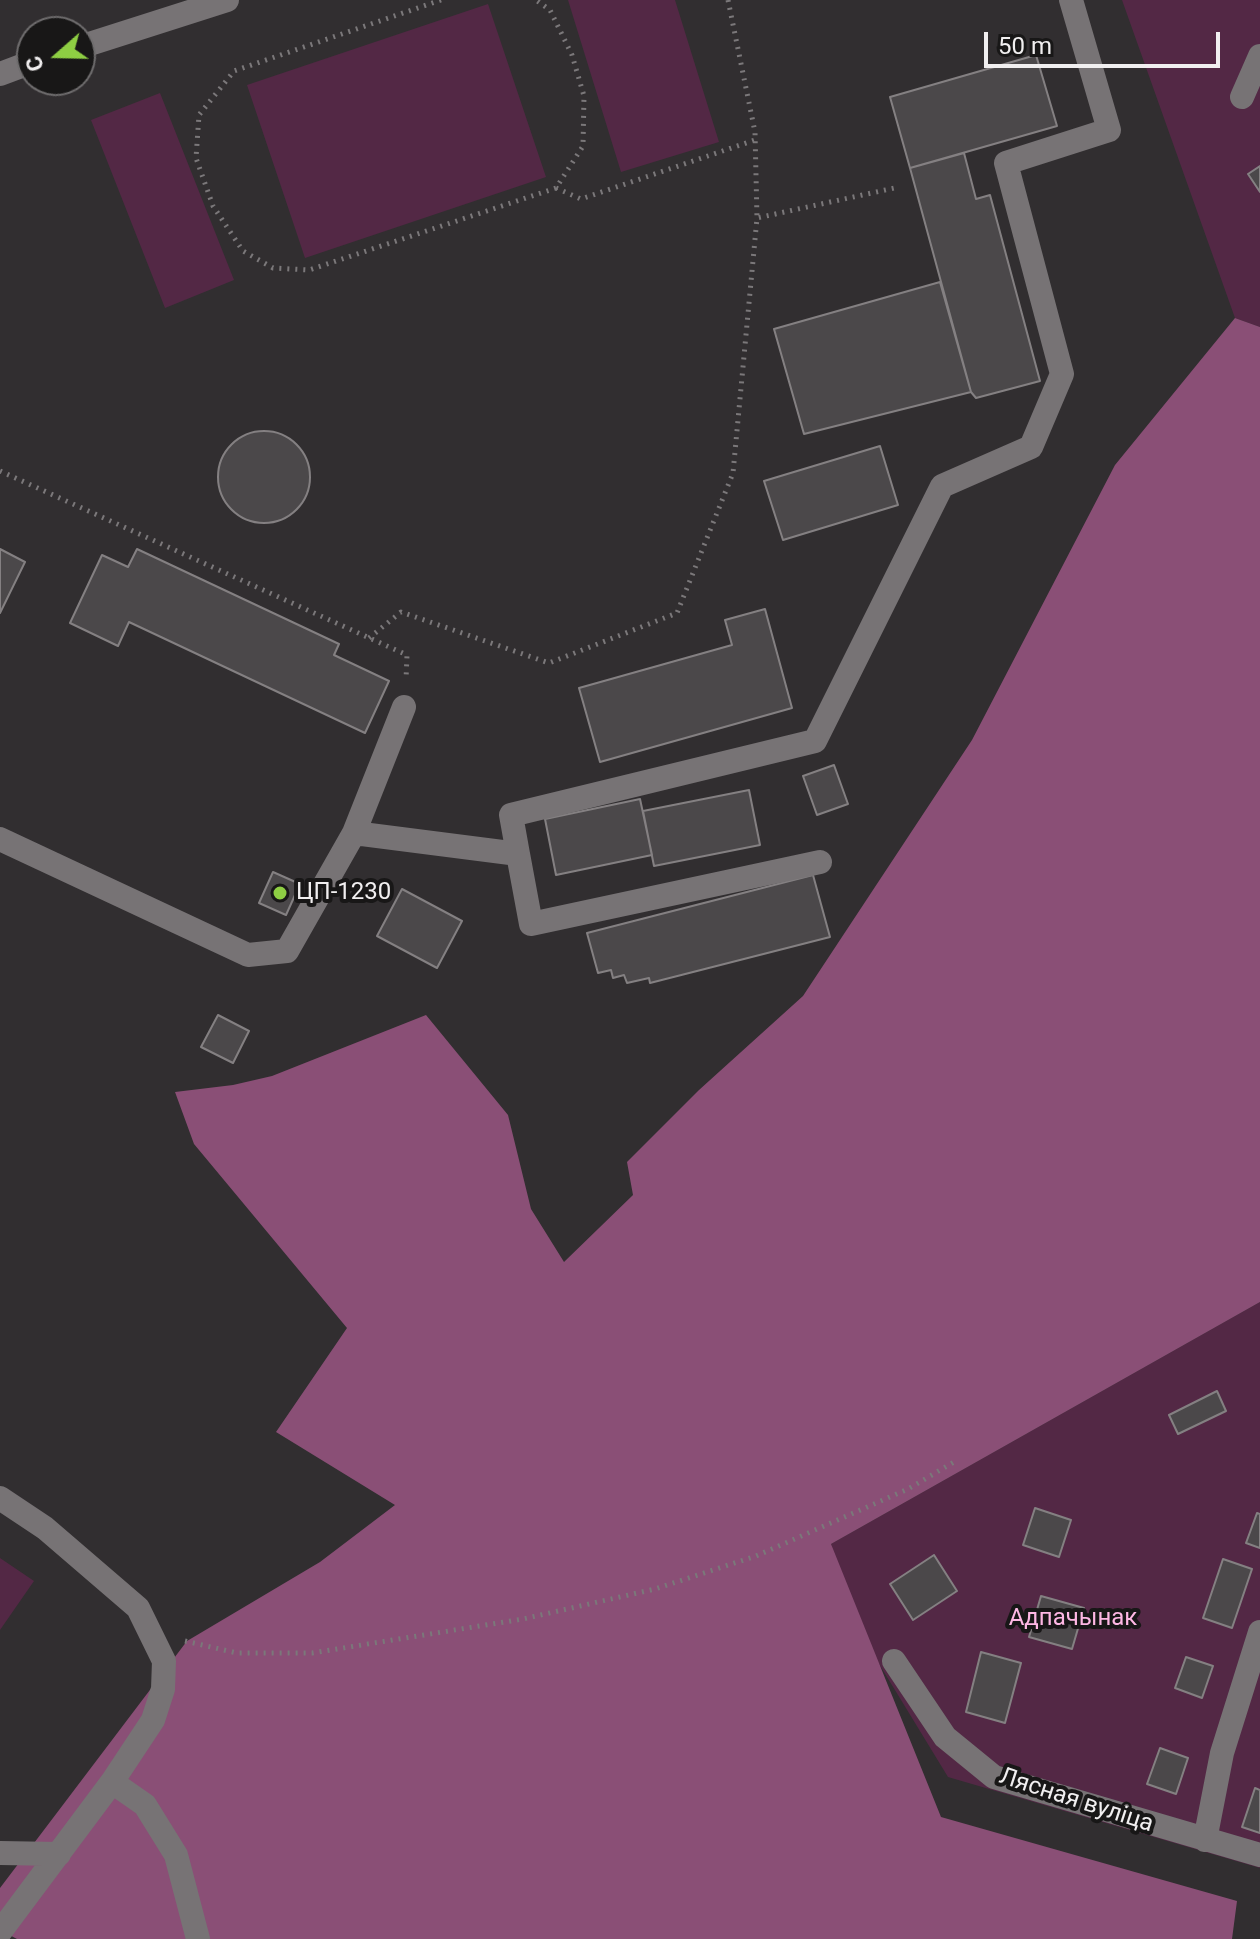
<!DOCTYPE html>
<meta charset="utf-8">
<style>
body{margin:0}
#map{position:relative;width:1260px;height:1939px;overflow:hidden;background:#312e30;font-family:Roboto,sans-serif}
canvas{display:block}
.north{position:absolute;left:16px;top:16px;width:80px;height:80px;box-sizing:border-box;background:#181717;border:2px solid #6f6d6e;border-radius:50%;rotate:250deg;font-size:22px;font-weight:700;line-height:32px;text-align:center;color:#f1eff0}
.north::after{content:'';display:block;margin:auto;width:28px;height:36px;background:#8ece43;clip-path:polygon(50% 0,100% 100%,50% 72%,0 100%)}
.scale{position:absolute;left:984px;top:32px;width:236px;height:36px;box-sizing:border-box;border:4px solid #f1eff0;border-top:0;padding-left:10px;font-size:24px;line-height:28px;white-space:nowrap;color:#f1eff0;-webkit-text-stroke:6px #181717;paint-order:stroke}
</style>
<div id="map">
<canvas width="1260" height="1939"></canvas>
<div class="north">С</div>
<div class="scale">50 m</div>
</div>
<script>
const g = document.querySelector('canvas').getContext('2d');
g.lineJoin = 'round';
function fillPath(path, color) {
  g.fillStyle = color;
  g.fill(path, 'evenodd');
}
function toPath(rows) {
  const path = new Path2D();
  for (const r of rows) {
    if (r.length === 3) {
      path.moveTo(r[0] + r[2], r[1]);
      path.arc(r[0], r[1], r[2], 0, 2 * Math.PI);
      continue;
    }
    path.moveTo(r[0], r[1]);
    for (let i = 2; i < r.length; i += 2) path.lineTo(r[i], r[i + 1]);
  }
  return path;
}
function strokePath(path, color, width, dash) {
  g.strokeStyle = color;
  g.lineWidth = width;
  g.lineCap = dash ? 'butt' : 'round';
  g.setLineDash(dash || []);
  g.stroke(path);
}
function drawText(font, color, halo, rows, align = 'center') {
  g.font = font + ' Roboto,sans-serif';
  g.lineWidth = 8;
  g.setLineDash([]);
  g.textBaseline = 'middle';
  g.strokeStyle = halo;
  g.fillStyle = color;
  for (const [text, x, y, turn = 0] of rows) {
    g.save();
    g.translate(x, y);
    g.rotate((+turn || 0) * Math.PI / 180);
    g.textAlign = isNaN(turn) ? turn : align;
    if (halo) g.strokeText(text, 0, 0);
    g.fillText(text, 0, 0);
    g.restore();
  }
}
const green = toPath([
 [568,0,675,0,719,142,621,172],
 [1122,0,1260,0,1260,327,1235,318],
 [488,4,546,177,305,258,247,85],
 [160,93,234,280,165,308,91,120],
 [1260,1302,1260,1868,948,1777,848,1613,831,1544],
 [0,1558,34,1581,0,1630]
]);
const forest = toPath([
 [1235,318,1260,327,1260,1302,831,1544,941,1817,1237,1901,1232,1939,17,1939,0,1930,0,1888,187,1641,320,1562,395,1505,276,1432,347,1328,194,1144,175,1092,233,1085,272,1076,426,1015,508,1115,531,1209,564,1262,633,1195,627,1162,699,1090,803,996,972,740,1115,465]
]);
const building = toPath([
 [1036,55,1057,126,910,168,890,97,1036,55],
 [964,153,976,199,990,195,1040,381,976,398,971,392,910,168,964,153],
 [1260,166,1260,192,1248,174,1260,166],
 [940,282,971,392,804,434,774,329,940,282],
 [264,477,46],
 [880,446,898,505,783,540,764,481,880,446],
 [0,549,25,562,0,613,0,549],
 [137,549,339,644,334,655,389,681,365,733,129,622,118,646,70,623,102,555,128,567,137,549],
 [765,609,792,708,600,762,579,688,732,645,725,620,765,609],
 [834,765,848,804,817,815,803,776,834,765],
 [749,790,760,845,654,866,643,811,749,790],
 [640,799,652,855,556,875,545,819,640,799],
 [273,872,300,884,286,915,259,903,273,872],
 [813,875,830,937,650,983,649,978,627,983,624,975,613,978,611,970,598,973,587,933,813,875],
 [402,889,462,921,437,968,377,936,402,889],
 [218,1015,249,1031,233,1063,201,1047,218,1015],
 [1217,1391,1226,1411,1178,1434,1169,1415,1217,1391],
 [1035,1508,1071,1520,1059,1557,1023,1545,1035,1508],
 [1257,1513,1260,1514,1260,1548,1246,1543,1257,1513],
 [934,1555,957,1591,913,1620,890,1584,934,1555],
 [1223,1559,1252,1569,1232,1628,1203,1618,1223,1559],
 [1041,1596,1084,1608,1072,1649,1029,1637,1041,1596],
 [981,1652,1021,1663,1005,1723,966,1712,981,1652],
 [1186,1657,1213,1666,1202,1698,1175,1688,1186,1657],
 [1160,1748,1188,1758,1176,1794,1147,1784,1160,1748],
 [1255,1788,1260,1790,1260,1833,1242,1827,1255,1788]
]);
const path = toPath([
 [441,0,234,71,199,115,196,158,213,206,243,251,273,268,309,270,556,188,583,146,584,96,572,55,550,10,536,0],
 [728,0,755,132,757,218],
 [556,188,581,199,755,140],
 [0,471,407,655,406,680],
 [369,638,401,612,549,663,677,613,733,473,757,218,899,187],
 [185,1641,237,1653,312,1653,523,1619,655,1589,756,1556,908,1489,954,1462]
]);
const minor = toPath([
 [80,47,227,0],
 [0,74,32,62],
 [1242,97,1260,56],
 [354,833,518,854,531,924,820,862],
 [0,839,248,955,287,951,354,833,404,707],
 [518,854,511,815,815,741,942,486,1031,447,1062,374,1006,163,1109,130,1071,0],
 [0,1498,45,1528,138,1608,164,1661,163,1689,153,1720,112,1782,0,1932],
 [894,1661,945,1737,994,1777,1260,1855],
 [112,1782,145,1805,176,1855,198,1939],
 [1205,1840,1222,1753,1260,1632],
 [0,1853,59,1854]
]);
const markers = [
 [280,893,8,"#8ece43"]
];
const poiNames = [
 ["ЦП-1230",296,893]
];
const parkNames = [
 ["Адпачынак",1073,1619]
];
const streetNames = [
 ["Лясная вуліца",1076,1801,18]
];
fillPath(green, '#532845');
fillPath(forest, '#8a4f76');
fillPath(building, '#4b484a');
strokePath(building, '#848082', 2);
strokePath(path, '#7b787a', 5, [2, 6]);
strokePath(minor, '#777375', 24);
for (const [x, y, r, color] of markers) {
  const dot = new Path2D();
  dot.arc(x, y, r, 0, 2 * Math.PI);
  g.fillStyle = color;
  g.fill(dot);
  strokePath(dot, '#181717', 3);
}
drawText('24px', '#f1eff0', '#181717', poiNames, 'left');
drawText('24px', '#feb7e4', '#181717', parkNames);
drawText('24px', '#f1eff0', '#181717', streetNames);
</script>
